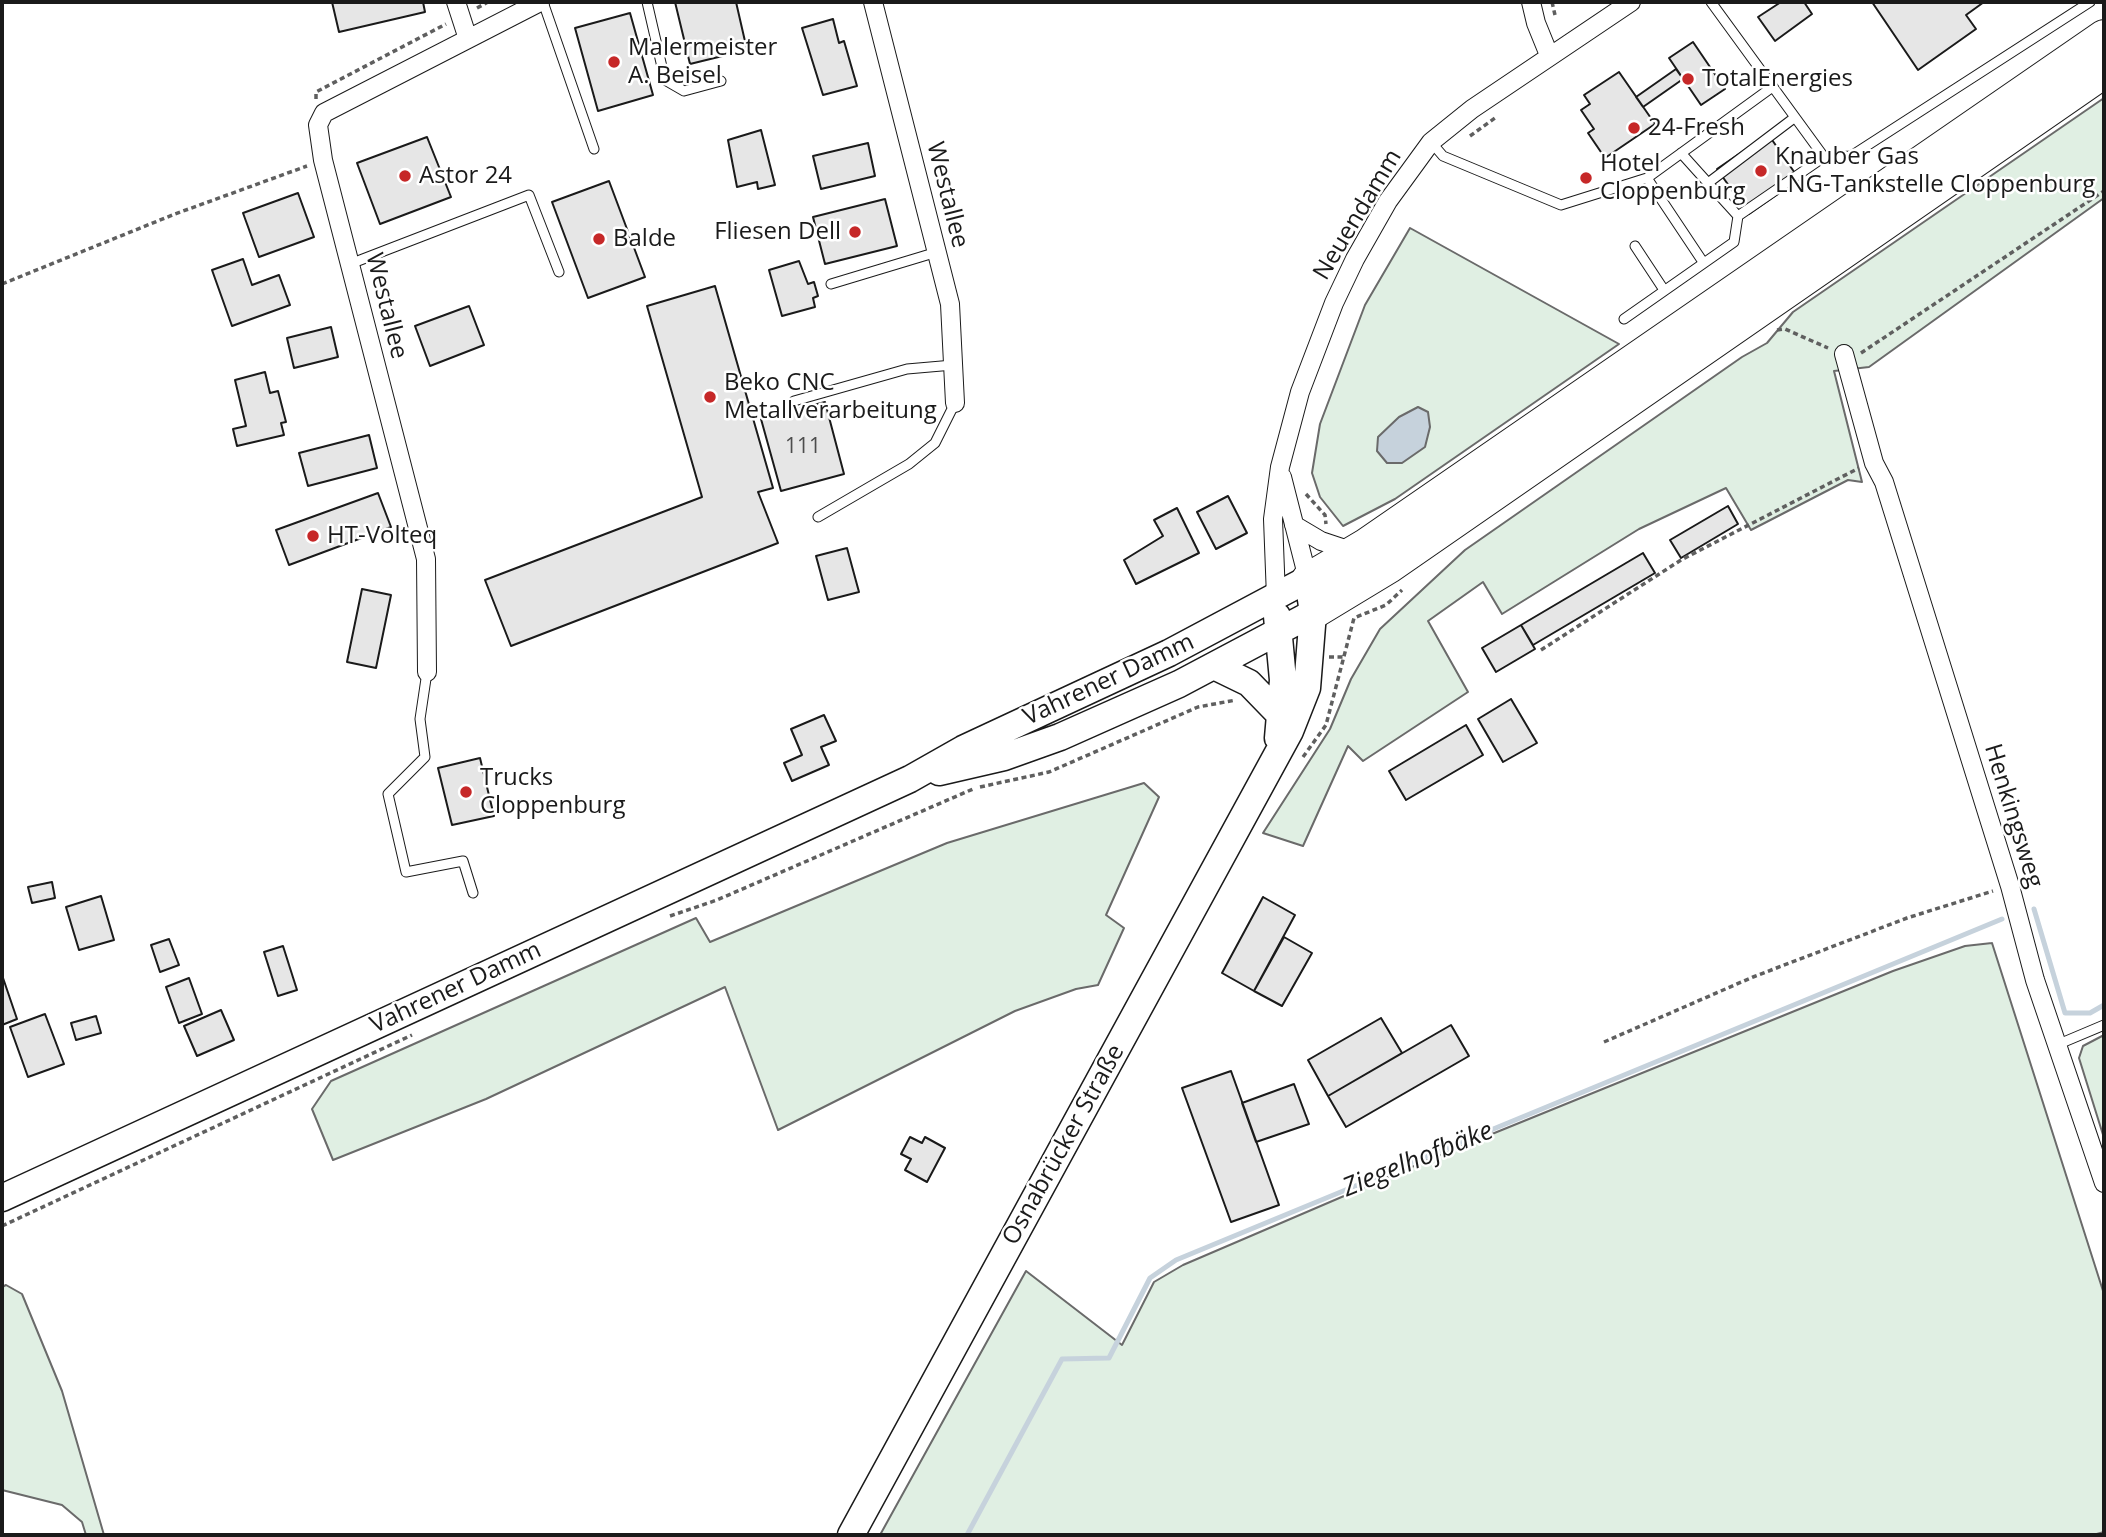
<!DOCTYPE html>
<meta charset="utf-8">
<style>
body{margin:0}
#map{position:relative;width:2106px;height:1537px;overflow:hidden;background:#fff;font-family:"Open Sans",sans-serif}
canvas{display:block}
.frame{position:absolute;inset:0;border:4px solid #1a1a1a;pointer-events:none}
</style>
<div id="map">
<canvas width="2106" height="1537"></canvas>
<div class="frame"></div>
</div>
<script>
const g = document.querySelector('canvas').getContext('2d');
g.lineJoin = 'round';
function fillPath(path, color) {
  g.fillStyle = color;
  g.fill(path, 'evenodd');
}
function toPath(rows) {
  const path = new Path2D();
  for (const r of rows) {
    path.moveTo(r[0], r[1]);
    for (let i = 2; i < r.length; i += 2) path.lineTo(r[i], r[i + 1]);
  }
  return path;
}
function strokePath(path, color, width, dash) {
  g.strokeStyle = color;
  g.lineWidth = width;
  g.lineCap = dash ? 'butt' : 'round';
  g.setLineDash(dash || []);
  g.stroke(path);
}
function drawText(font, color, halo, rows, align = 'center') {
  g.font = font + ' "Open Sans",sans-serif';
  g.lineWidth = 5;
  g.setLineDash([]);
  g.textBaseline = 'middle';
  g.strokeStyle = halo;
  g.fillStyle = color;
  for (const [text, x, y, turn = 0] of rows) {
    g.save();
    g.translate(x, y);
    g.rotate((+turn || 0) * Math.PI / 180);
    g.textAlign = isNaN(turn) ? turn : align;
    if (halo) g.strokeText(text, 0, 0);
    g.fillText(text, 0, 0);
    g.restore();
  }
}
const green = toPath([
 [2104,98,2104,198,1869,367,1834,371,1862,482,1848,480,1751,530,1726,488,1639,529,1502,614,1483,582,1428,621,1468,692,1363,761,1348,746,1303,846,1263,833,1330,729,1351,679,1380,629,1465,550,1742,357,1767,343,1793,312,2104,98],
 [1410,228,1619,344,1395,499,1343,526,1320,497,1312,473,1320,424,1365,305,1410,228],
 [1144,783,1159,797,1106,915,1124,928,1098,985,1076,989,1015,1011,778,1130,725,987,486,1099,333,1160,312,1109,331,1081,696,918,710,942,947,843,1144,783],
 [1992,943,2104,1294,2104,1532,2093,1535,880,1535,1026,1271,1122,1345,1154,1282,1183,1265,1428,1160,1893,971,1965,946,1992,943],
 [2104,1035,2104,1138,2079,1058,2083,1046,2104,1035],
 [6,1285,22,1294,62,1391,104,1535,86,1535,82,1522,62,1505,2,1490,2,1287,6,1285]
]);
const water = toPath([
 [1418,407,1428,412,1430,427,1425,447,1402,463,1387,463,1377,451,1378,437,1399,417,1418,407]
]);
const stream = toPath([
 [2034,909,2065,1013,2090,1013,2104,1005],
 [967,1535,1062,1359,1109,1358,1150,1278,1176,1260,2002,919]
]);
const building = toPath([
 [332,2,423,2,425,12,339,32,332,2],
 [675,2,736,2,747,50,690,64,675,2],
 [1781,2,1804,2,1812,14,1775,41,1758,17,1781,2],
 [1872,2,1984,2,1966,15,1976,29,1918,70,1872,2],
 [630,13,653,95,598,111,575,28,630,13],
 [833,19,839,43,844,41,857,86,823,95,802,28,833,19],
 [1693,42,1725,89,1701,105,1669,58,1693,42],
 [1676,69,1683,79,1643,107,1636,97,1676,69],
 [1619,72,1655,124,1605,158,1588,133,1594,129,1581,110,1590,104,1584,95,1619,72],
 [761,130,775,185,758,189,757,182,737,187,728,140,761,130],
 [1768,134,1799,179,1749,214,1717,169,1768,134],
 [427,137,451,197,380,224,357,163,427,137],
 [868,143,875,176,821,189,813,156,868,143],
 [609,181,645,277,588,298,552,202,609,181],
 [298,193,314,237,259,257,243,213,298,193],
 [885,199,897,246,825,264,813,217,885,199],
 [243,259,252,285,279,275,290,305,232,326,212,270,243,259],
 [799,261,808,284,814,282,818,296,813,298,815,307,782,316,769,270,799,261],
 [715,286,773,488,758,492,778,543,511,646,485,580,702,497,647,306,715,286],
 [469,306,484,345,430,366,415,326,469,306],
 [331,327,338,357,294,368,287,338,331,327],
 [265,372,270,393,278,391,286,422,281,423,284,435,237,446,233,429,246,426,235,380,265,372],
 [825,402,844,474,781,491,761,419,825,402],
 [369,435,377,468,308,486,299,453,369,435],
 [378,493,391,527,289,565,276,530,378,493],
 [1228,496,1247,533,1216,549,1197,512,1228,496],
 [1728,506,1738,524,1681,558,1670,540,1728,506],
 [1177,508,1199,553,1136,584,1124,560,1163,536,1154,520,1177,508],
 [847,548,859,592,828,600,816,556,847,548],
 [1643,553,1655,573,1533,645,1521,625,1643,553],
 [362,589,391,595,376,668,347,662,362,589],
 [1521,625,1535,649,1496,672,1482,648,1521,625],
 [1511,699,1537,743,1503,762,1478,719,1511,699],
 [824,715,836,741,821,747,829,765,792,781,784,763,802,755,791,729,824,715],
 [1466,725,1483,755,1406,800,1389,771,1466,725],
 [480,758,494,816,452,825,438,768,480,758],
 [52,882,55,898,32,903,28,887,52,882],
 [101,896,114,940,79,950,66,907,101,896],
 [1263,897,1295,915,1254,991,1222,973,1263,897],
 [1284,937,1312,953,1282,1006,1254,991,1284,937],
 [169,939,179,965,160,972,151,945,169,939],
 [283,946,297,990,278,996,264,952,283,946],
 [2,975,17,1019,2,1025,2,975],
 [189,978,202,1014,179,1023,166,987,189,978],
 [221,1010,234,1040,197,1056,184,1026,221,1010],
 [45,1014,64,1064,28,1077,10,1027,45,1014],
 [96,1016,101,1033,76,1040,71,1023,96,1016],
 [1381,1018,1402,1053,1328,1096,1308,1060,1381,1018],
 [1451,1025,1469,1056,1346,1127,1328,1096,1451,1025],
 [1231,1071,1279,1205,1231,1222,1182,1088,1231,1071],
 [1294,1084,1309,1124,1256,1142,1242,1103,1294,1084],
 [910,1137,922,1143,925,1137,945,1148,927,1182,905,1170,911,1159,901,1154,910,1137]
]);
const path = toPath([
 [1552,2,1555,15],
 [477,8,488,2],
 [316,99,316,92,446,24],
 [1470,136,1495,118],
 [2,284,175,214,307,166],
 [1777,330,1785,329,1828,348],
 [1861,353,2104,191],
 [1306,494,1325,515,1326,524],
 [1541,650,1681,560,1859,468],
 [1329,657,1344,657],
 [1303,757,1326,725,1354,618,1386,605,1402,590],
 [980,787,1049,772,1198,707,1236,700],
 [670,916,717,900,973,789],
 [1604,1042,1753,977,1907,918,1993,891],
 [2,1226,412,1035]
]);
const lane = toPath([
 [543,2,594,149],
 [647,2,665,80,684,91,721,81],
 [1711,2,1824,157,1851,156,2090,2],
 [1431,142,1443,156,1561,205,1647,178,1771,88],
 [1681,153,1708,183,1794,118],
 [1647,178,1703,262],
 [1708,183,1738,216],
 [1635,246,1664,290],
 [350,264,529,195,559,272],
 [831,284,937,252],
 [1624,319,1734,242,1738,216,1824,157],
 [794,401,907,369,953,365],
 [818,517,909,464,935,443,955,403],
 [427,672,420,719,425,757,388,794,406,872,463,861,473,893],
 [2059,1044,2104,1025]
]);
const street = toPath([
 [456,2,468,39],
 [873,2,950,304,955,403],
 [1531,2,1536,23,1549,55],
 [1844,354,1874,463,1884,482,2010,886,2035,980,2104,1183],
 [1282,477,1308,579],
 [1294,525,1321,541,1354,552],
 [1276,597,1273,519,1280,467,1300,392,1334,303,1355,259,1388,201,1431,142,1472,109,1631,2],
 [427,672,426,559,323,160,318,125,324,113,540,2]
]);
const primary = toPath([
 [1277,616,1283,680,1278,738],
 [1214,666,1249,683,1281,716],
 [939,772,1004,757,1060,737,1179,684,1313,613],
 [2,1198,910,779,963,749,1169,653,1308,579,1313,613,1307,688,1290,731,851,1535]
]);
const highway = toPath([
 [1308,579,1367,544,2104,36],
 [1313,613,1389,567,2104,72]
]);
const markers = [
 [614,62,7,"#c62828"],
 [1688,79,7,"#c62828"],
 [1634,128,7,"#c62828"],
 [1761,171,7,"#c62828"],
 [405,176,7,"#c62828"],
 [1586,178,7,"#c62828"],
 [855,232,7,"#c62828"],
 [599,239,7,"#c62828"],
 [710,397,7,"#c62828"],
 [313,536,7,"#c62828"],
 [466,792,7,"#c62828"]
];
const numberNames = [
 ["111",803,447]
];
const poiNames = [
 ["Malermeister",628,48],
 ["A. Beisel",628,76],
 ["TotalEnergies",1702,79],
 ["24-Fresh",1648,128],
 ["Knauber Gas",1775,157],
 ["LNG-Tankstelle Cloppenburg",1775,185],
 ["Hotel",1600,164],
 ["Cloppenburg",1600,192],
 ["Astor 24",419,176],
 ["Fliesen Dell",841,232,"right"],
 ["Balde",613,239],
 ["Beko CNC",724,383],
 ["Metallverarbeitung",724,411],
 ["HT-Volteq",327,536],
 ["Trucks",480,778],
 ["Cloppenburg",480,806]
];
const streetNames = [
 ["Westallee",947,195,76],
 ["Neuendamm",1358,215,-59],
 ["Westallee",386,306,76],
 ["Vahrener Damm",1109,680,-25],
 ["Henkingsweg",2013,816,73],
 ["Vahrener Damm",456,988,-25],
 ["Osnabrücker Straße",1064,1145,-61]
];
const waterNames = [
 ["Ziegelhofbäke",1418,1160,-22]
];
fillPath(green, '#e0efe3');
strokePath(green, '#6a6a6a', 2);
fillPath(water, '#c6d2dc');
strokePath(water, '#6a6a6a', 2);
strokePath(stream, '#c6d2dc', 5);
fillPath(building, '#e6e6e6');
strokePath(building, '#1a1a1a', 2);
strokePath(lane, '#1a1a1a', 11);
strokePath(street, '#1a1a1a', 20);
strokePath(primary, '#1a1a1a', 29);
strokePath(highway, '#1a1a1a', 34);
strokePath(path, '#5f5f5f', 3.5, [5, 3.5]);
strokePath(lane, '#fff', 9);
strokePath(street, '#fff', 18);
strokePath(primary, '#fff', 26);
strokePath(highway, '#fff', 32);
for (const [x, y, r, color] of markers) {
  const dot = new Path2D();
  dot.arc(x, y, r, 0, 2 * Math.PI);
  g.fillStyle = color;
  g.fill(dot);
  strokePath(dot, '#fff', 2.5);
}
drawText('21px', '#4d4d4d', null, numberNames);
drawText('24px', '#1a1a1a', '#fff', poiNames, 'left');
drawText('24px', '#1a1a1a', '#fff', streetNames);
drawText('italic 26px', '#1a1a1a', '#fff', waterNames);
</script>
